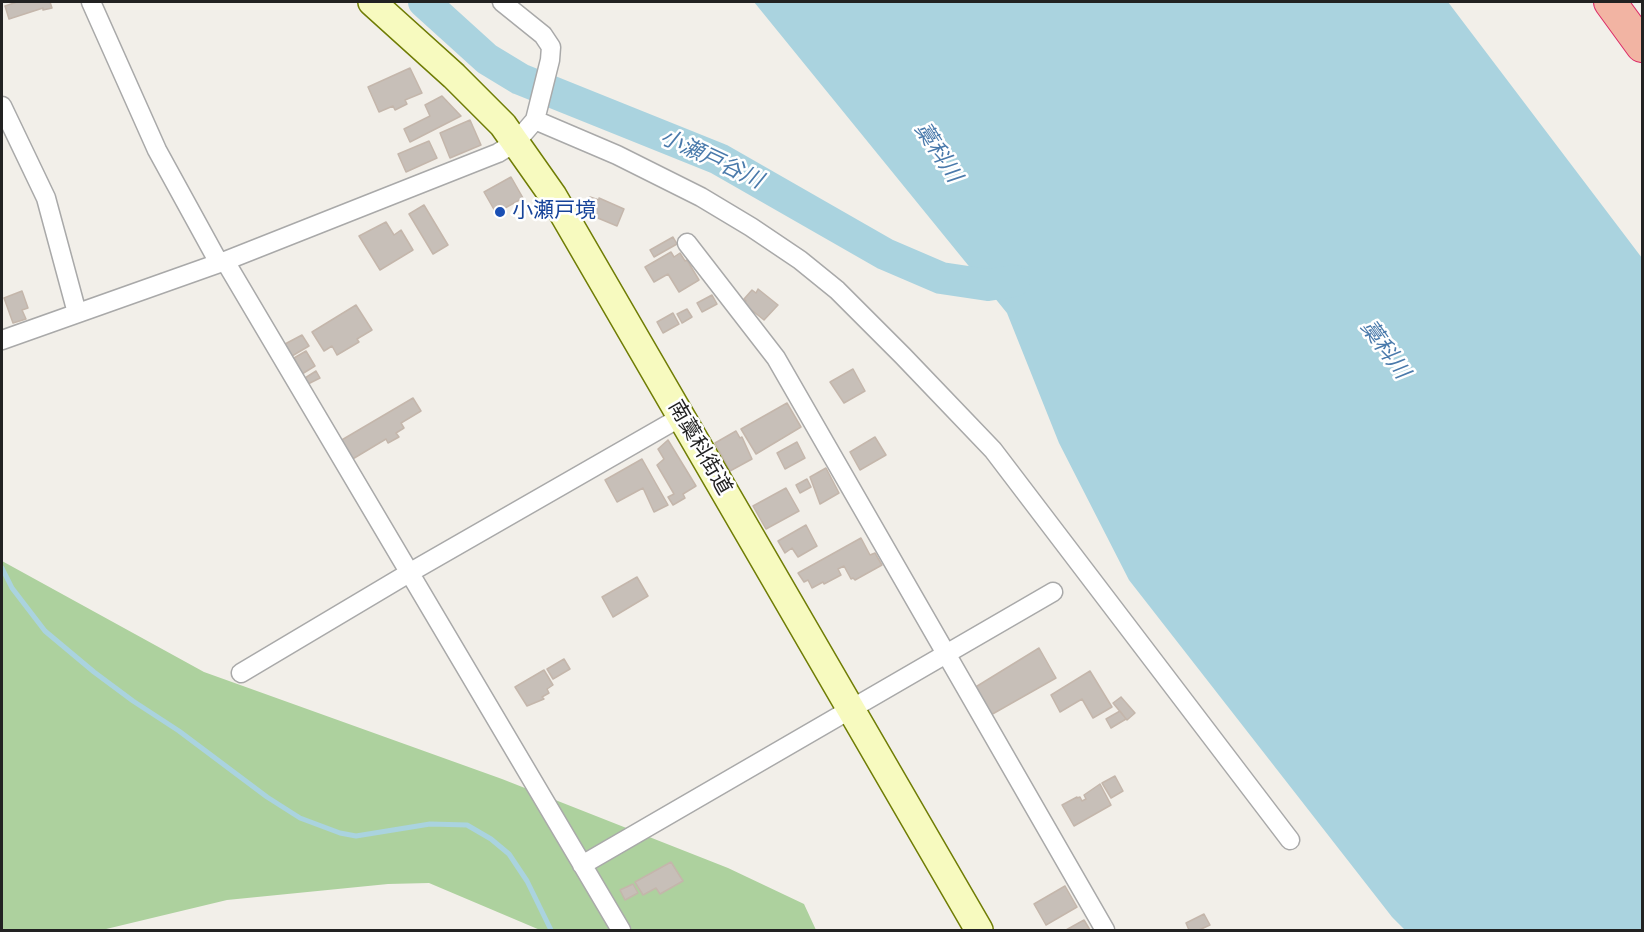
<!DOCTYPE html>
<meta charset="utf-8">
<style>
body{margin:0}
#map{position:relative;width:1644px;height:932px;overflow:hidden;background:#f2efe9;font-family:Roboto,sans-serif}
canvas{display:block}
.frame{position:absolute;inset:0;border:3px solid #222;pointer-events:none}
</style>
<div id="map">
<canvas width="1644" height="932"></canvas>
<div class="frame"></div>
</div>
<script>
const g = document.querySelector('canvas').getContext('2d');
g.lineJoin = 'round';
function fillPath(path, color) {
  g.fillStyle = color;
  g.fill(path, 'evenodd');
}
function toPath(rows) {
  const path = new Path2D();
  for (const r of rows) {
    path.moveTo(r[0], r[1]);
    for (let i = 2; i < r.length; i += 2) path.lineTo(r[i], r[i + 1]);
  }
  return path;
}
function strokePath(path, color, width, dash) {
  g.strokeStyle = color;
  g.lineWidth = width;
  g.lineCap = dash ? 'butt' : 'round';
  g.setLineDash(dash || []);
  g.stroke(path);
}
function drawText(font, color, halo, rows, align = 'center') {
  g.font = font + ' Roboto,"Noto Sans JP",sans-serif';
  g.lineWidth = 5;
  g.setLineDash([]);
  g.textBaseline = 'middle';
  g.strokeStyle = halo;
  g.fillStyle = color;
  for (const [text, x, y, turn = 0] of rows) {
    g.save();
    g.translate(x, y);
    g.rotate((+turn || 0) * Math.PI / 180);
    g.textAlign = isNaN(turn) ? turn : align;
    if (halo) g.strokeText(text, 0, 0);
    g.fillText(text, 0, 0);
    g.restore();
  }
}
const forest = toPath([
 [2,561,204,672,502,779,728,868,804,904,816,930,540,930,429,883,388,884,227,900,102,930,2,930]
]);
const water = toPath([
 [754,2,1448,2,1642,258,1642,930,1405,930,1392,917,1129,580,1059,443,1007,313]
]);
const stream = toPath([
 [2,568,12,588,45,631,94,672,133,701,179,731,267,797,300,818,340,833,356,836,430,824,467,825,491,839,509,854,527,881,551,930]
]);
const river = toPath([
 [424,2,487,59,520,79,719,159,885,254,941,278,988,285,1014,281]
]);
const building = toPath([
 [17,2,50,2,52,8,43,10,43,8,9,19,5,6,17,2],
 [410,68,422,93,405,100,407,104,395,110,393,106,379,112,368,87,410,68],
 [442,96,461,116,410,142,404,129,430,116,425,105,442,96],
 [470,120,481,145,450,158,440,133,470,120],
 [429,141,437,158,406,172,398,154,429,141],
 [511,177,523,198,496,213,484,192,511,177],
 [590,197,599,200,599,198,624,209,617,226,593,216,594,211,586,208,590,197],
 [424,205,448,245,433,254,409,214,424,205],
 [386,222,394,235,401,230,413,250,380,270,359,236,386,222],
 [673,237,677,244,654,257,650,250,673,237],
 [671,252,674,257,680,253,685,261,687,260,699,280,679,292,668,274,654,282,645,267,671,252],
 [758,289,778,305,764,320,744,304,746,301,744,299,752,290,756,293,758,289],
 [22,291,28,308,22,310,26,319,13,323,4,298,22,291],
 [712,295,717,304,702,312,697,303,712,295],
 [356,305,372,330,357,339,359,342,337,355,332,346,324,351,312,332,356,305],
 [687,309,692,317,682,323,677,314,687,309],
 [673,313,679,324,663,333,657,322,673,313],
 [302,335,309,346,292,356,285,344,302,335],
 [306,351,315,366,302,374,294,358,306,351],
 [853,369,865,391,844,403,830,382,853,369],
 [316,371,320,378,308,384,305,378,316,371],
 [413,398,421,411,401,423,404,428,396,433,399,437,388,443,386,439,351,460,340,441,413,398],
 [787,403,801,427,756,454,741,429,787,403],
 [736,431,740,438,742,437,752,459,730,471,715,443,736,431],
 [875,437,886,455,860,470,850,452,875,437],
 [668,440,696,486,683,494,685,498,673,505,668,497,674,494,657,465,664,459,658,449,668,440],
 [797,442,805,458,785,469,777,453,797,442],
 [642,459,668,505,654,512,643,488,617,502,605,480,642,459],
 [826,468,839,493,820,504,810,477,826,468],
 [807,479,811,487,800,493,796,485,807,479],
 [786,488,799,511,766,529,753,506,786,488],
 [806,525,817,546,798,557,792,548,785,553,778,541,806,525],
 [861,538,870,555,875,553,882,565,855,580,853,578,851,579,844,566,838,569,841,575,824,584,823,582,812,588,808,580,804,582,798,573,861,538],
 [637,577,648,596,613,617,602,597,637,577],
 [1039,648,1056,678,989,716,974,688,1039,648],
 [564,659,570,669,553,679,547,669,564,659],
 [544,670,553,685,547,689,549,693,542,697,544,699,527,706,515,687,544,670],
 [1090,671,1112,707,1093,718,1082,699,1060,712,1051,695,1090,671],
 [1121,697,1135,713,1127,720,1113,703,1121,697],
 [1120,711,1126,719,1111,728,1106,719,1120,711],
 [1115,776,1123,791,1111,798,1102,783,1115,776],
 [1100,784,1111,805,1074,826,1062,805,1077,797,1077,798,1080,797,1082,801,1086,799,1084,795,1100,784],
 [671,862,683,881,660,894,656,888,643,895,635,882,671,862],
 [633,884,638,893,625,900,620,890,633,884],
 [1065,886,1077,907,1046,925,1034,904,1065,886],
 [1204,914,1210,925,1199,930,1189,930,1186,923,1204,914],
 [1084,920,1090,930,1066,930,1084,920]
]);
const minor = toPath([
 [91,2,157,150,219,263],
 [2,106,46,198,77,313],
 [535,120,617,155,701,197,751,227,800,260,837,290,903,356,993,450,1290,840],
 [687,243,776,358,1105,930],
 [225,261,621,930],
 [2,340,225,261,498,153,516,142,535,120,550,60,551,47,543,35,502,2],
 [241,673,409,573,681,417],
 [582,865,1053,592]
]);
const secondary = toPath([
 [372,2,454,76,503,125,553,196,979,930]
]);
const trunk = toPath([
 [1610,2,1642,46]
]);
const markers = [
 [500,212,6,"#1a4fb4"]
];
const transitNames = [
 ["小瀬戸境",512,212]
];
const streetNames = [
 ["南藁科街道",699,448,60]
];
const waterNames = [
 ["藁科川",937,153,57],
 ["小瀬戸谷川",711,160,25],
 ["藁科川",1384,350,54]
];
fillPath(forest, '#add19e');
fillPath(water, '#aad3df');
strokePath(stream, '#aad3df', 5);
strokePath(river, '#aad3df', 32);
fillPath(building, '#c7bfb8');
strokePath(building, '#c4b6ab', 1.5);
strokePath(minor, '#a9a9a9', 21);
strokePath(secondary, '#707d05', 30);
strokePath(trunk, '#dc2a67', 34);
strokePath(minor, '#fff', 18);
strokePath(secondary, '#f7fabf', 27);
strokePath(trunk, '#f2b4a3', 32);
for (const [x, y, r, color] of markers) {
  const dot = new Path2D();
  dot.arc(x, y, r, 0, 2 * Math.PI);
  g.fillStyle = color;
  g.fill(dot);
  strokePath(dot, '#fff', 2);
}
drawText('21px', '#164399', '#fff', transitNames, 'left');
drawText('21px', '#222', '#fff', streetNames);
drawText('italic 22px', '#4a7aab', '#fff', waterNames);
</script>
